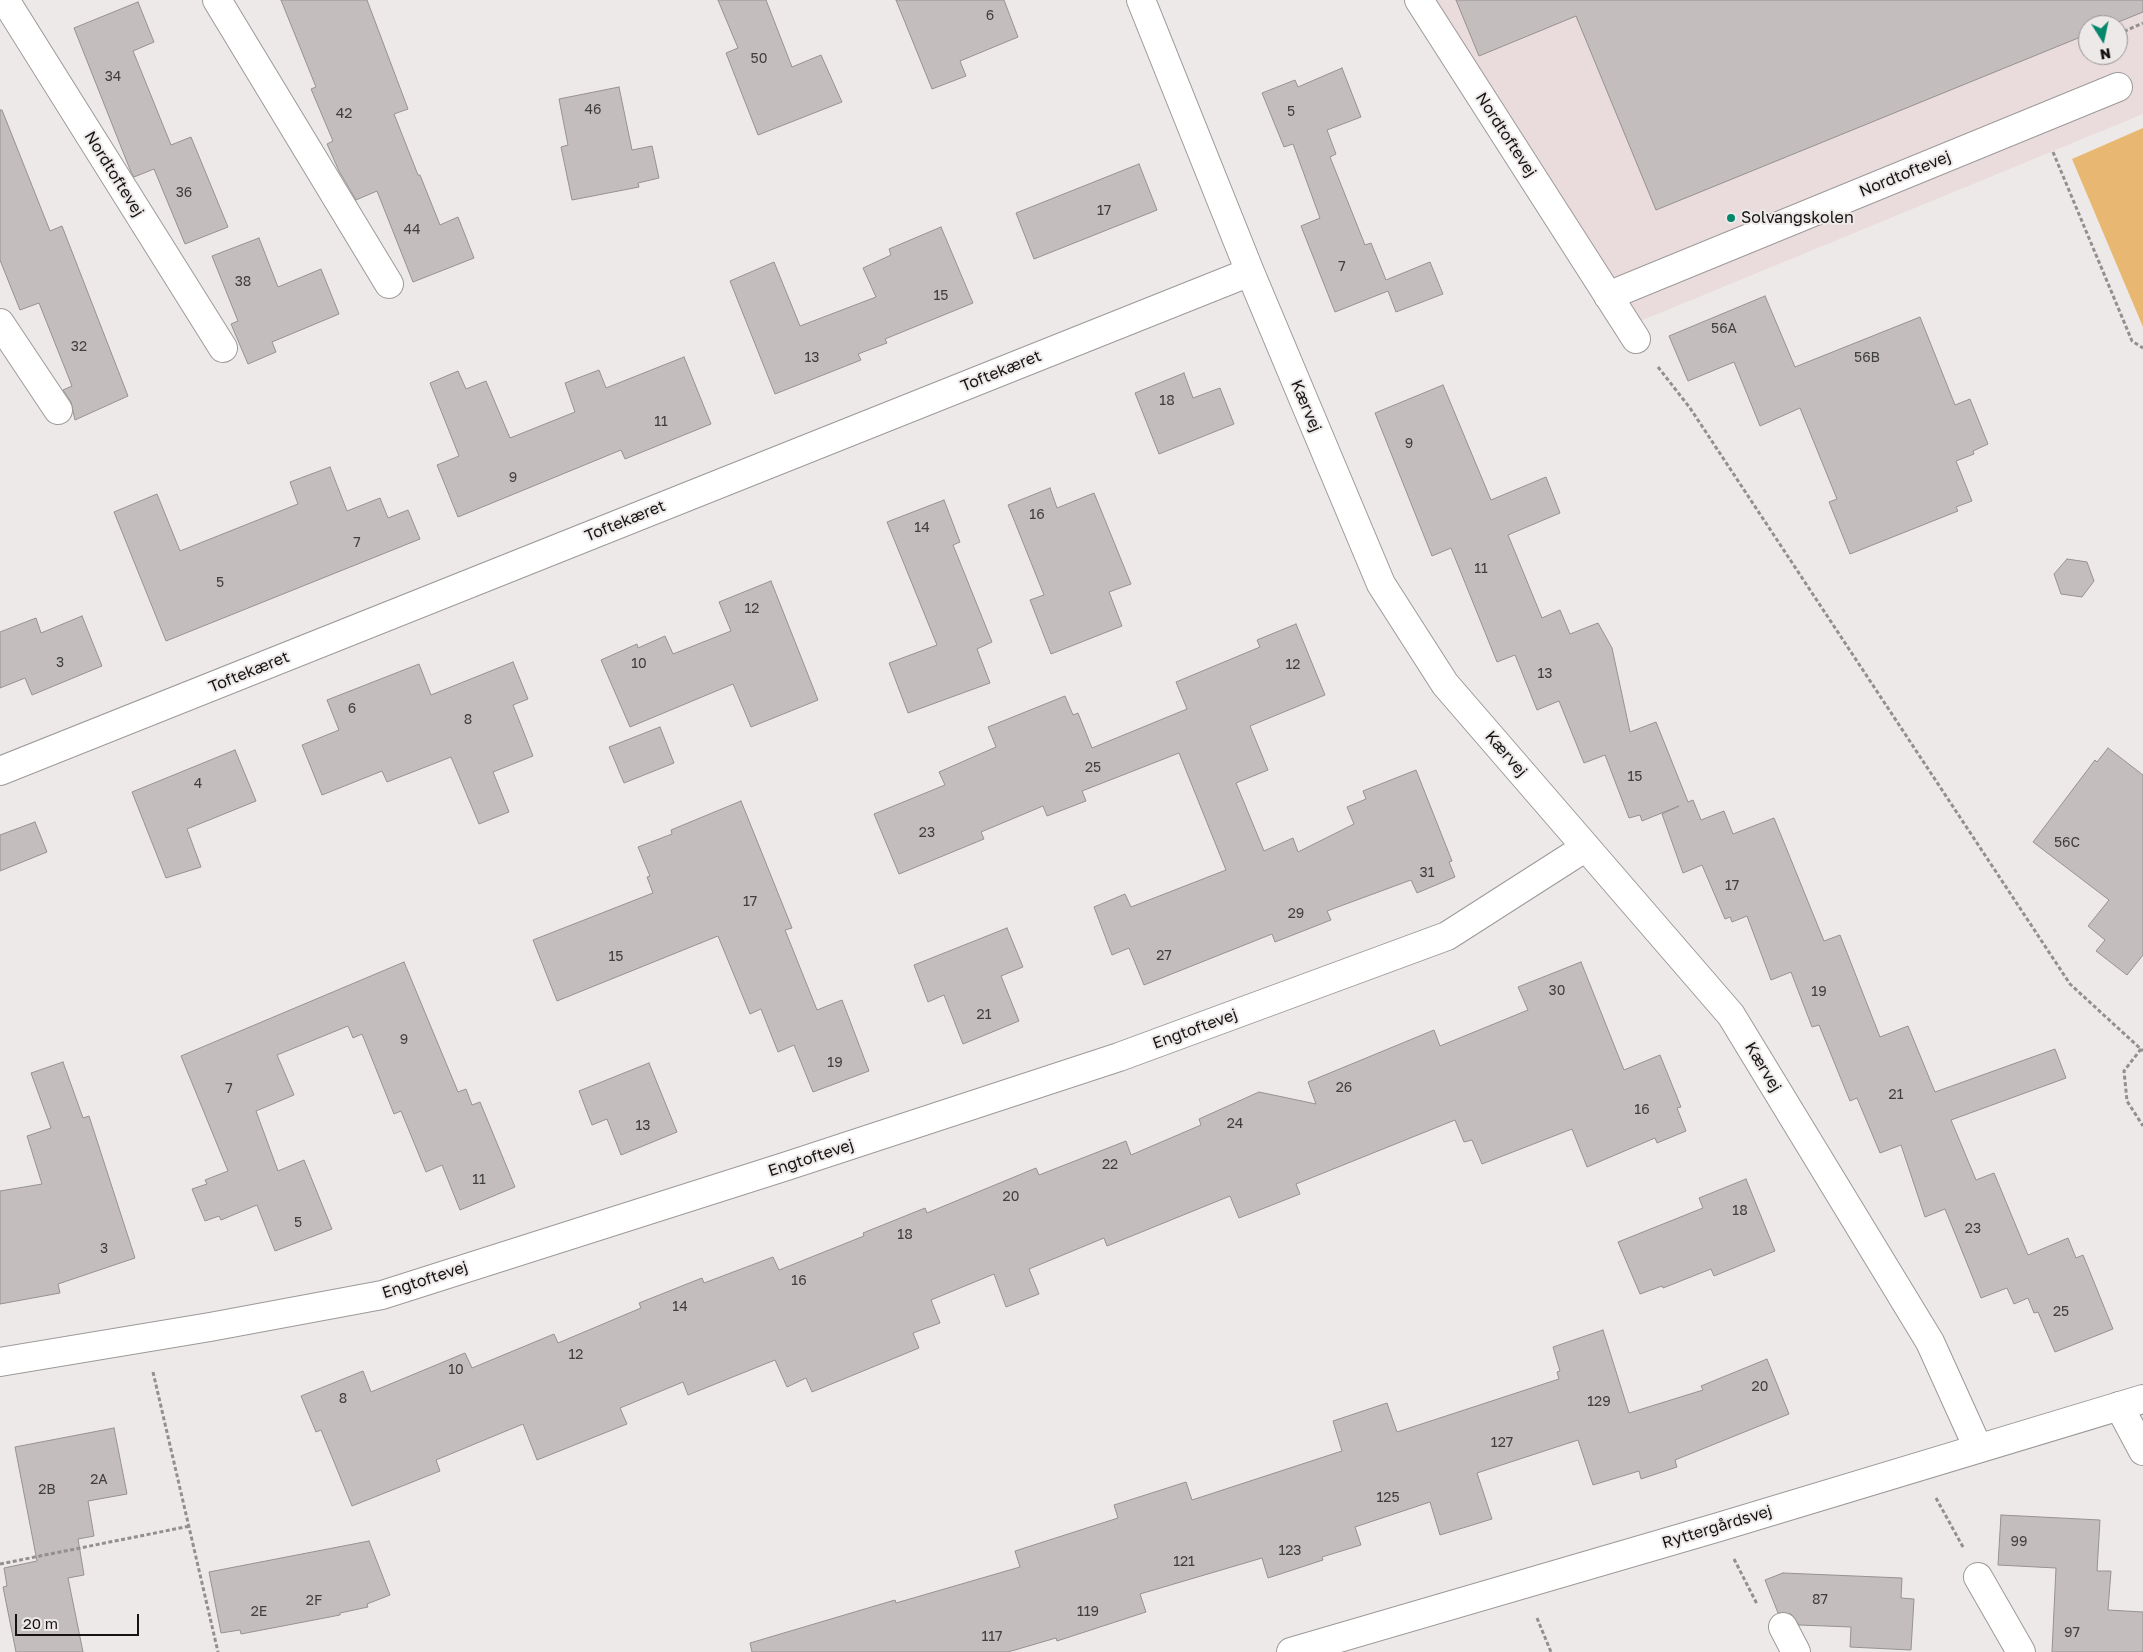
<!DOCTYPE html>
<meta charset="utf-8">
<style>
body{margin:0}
#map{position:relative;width:2143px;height:1652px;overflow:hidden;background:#eee9e9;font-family:"Golos Text",sans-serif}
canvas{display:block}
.north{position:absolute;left:2078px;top:15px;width:50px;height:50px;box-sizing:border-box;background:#eee9e9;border:1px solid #979393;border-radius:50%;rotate:170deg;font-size:14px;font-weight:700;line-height:20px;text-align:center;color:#151313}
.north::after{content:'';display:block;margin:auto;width:18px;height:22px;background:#04876b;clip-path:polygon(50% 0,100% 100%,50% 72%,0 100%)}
.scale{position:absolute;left:15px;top:1614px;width:124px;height:22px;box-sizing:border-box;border:2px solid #151313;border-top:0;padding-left:6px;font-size:15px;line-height:18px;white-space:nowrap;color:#151313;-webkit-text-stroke:4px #eee9e9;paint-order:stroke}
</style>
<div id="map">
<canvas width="2143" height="1652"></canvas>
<div class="north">N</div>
<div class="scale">20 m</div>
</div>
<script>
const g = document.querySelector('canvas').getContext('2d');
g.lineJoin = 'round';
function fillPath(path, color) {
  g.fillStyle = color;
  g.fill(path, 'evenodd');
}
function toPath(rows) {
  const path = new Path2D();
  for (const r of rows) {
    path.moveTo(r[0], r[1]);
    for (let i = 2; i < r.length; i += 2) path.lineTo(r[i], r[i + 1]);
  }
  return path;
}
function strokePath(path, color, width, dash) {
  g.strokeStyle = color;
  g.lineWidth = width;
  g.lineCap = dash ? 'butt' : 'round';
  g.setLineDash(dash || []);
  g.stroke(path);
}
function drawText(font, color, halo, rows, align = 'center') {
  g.font = font + ' "Golos Text",sans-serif';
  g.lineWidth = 4;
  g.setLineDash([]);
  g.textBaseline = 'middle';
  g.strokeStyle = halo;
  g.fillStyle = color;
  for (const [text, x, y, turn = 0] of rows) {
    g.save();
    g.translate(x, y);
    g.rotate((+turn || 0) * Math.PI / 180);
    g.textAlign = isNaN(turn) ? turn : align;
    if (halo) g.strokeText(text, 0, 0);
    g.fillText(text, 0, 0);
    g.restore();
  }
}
const built = toPath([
 [1434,0,2143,0,2143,114,1638,322],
 [2088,25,2118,25,2118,55,2088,55]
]);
const green = toPath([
 [2143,128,2143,327,2072,159]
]);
const building = toPath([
 [281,0,367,0,408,109,394,114,418,175,420,175,440,225,458,217,474,258,413,282,377,191,356,200,339,171,327,144,333,141,311,89,316,87,281,0],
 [718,0,766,0,792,67,821,55,842,102,758,135,726,53,738,48,718,0],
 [896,0,1004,0,1018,37,960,61,966,76,932,89,896,0],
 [1456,0,2143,0,2143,12,2111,25,2088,25,2088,34,1656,210,1576,16,1479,56,1456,0],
 [138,2,154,42,133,51,171,145,191,137,228,227,185,244,154,169,134,177,131,172,74,28,138,2],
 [1342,68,1361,117,1327,130,1336,154,1330,157,1365,245,1371,243,1386,280,1430,262,1443,294,1396,312,1388,291,1335,312,1301,226,1320,218,1293,144,1284,147,1262,93,1295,80,1298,87,1342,68],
 [619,87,632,150,652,146,659,178,638,183,639,187,572,200,561,147,568,145,559,99,619,87],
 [0,110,2,110,50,231,62,226,128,396,75,420,71,402,63,390,72,386,39,303,20,310,0,260,0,110],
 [1139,164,1157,210,1034,259,1016,213,1139,164],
 [941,227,973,303,885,339,887,343,858,354,861,360,775,394,730,281,774,262,800,326,876,297,863,268,891,255,889,249,941,227],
 [259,238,278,287,321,269,339,314,272,342,276,352,248,364,231,324,238,321,212,256,259,238],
 [1765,296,1795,367,1920,317,1955,405,1970,399,1988,444,1973,451,1974,454,1956,461,1972,501,1956,507,1958,511,1850,554,1829,502,1837,499,1800,408,1760,426,1734,362,1688,381,1669,336,1765,296],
 [684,357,711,424,625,459,621,450,458,517,437,465,459,456,430,383,458,371,466,389,486,381,510,438,575,412,565,383,599,370,606,388,684,357],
 [1184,373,1193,398,1220,388,1234,424,1159,454,1135,393,1184,373],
 [1443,385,1491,500,1546,477,1560,513,1508,535,1542,618,1560,610,1570,634,1598,623,1612,648,1630,732,1656,722,1688,802,1693,800,1701,820,1724,811,1733,834,1774,818,1824,941,1840,935,1880,1037,1908,1026,1935,1092,2055,1049,2066,1078,1951,1120,1976,1180,1994,1173,2028,1255,2068,1238,2076,1258,2083,1255,2113,1329,2055,1352,2038,1312,2034,1313,2028,1298,2014,1304,2007,1288,1981,1298,1945,1209,1925,1217,1901,1145,1880,1153,1857,1098,1850,1101,1819,1025,1812,1027,1791,972,1771,980,1747,916,1732,922,1730,917,1725,919,1702,865,1683,873,1662,814,1679,806,1642,821,1640,815,1629,818,1605,755,1584,763,1559,701,1537,710,1515,655,1497,662,1451,548,1432,556,1375,413,1443,385],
 [330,467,347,511,380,498,388,518,408,510,420,539,166,641,114,512,157,494,180,551,298,504,290,482,330,467],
 [1050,488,1057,508,1094,493,1131,584,1109,592,1122,626,1051,654,1030,600,1044,595,1008,505,1050,488],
 [944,500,960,542,953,545,992,642,977,649,990,683,908,713,889,663,937,645,887,522,944,500],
 [2067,559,2087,562,2094,581,2082,597,2061,594,2054,574,2067,559],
 [771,581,818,700,751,727,733,684,630,727,601,660,637,644,638,648,665,636,673,654,731,631,719,602,771,581],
 [82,616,102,666,32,695,25,678,0,688,0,632,36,618,41,633,82,616],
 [1296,624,1325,695,1250,726,1268,770,1236,783,1264,851,1293,838,1298,852,1354,824,1347,807,1366,799,1363,791,1416,770,1452,861,1449,862,1455,877,1417,893,1411,880,1327,911,1331,920,1275,942,1272,934,1144,985,1129,948,1112,955,1094,907,1125,894,1131,907,1226,870,1179,753,1082,791,1086,801,1047,816,1043,806,981,832,984,839,899,874,874,814,945,785,939,772,996,747,988,727,1065,696,1073,715,1078,713,1092,748,1187,709,1176,682,1260,647,1257,640,1296,624],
 [513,662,528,699,513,705,533,756,493,772,509,812,479,824,451,757,387,782,382,771,322,795,302,745,339,730,327,700,419,664,431,695,513,662],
 [660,727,674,763,624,783,609,747,660,727],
 [2108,748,2143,775,2143,955,2127,975,2096,951,2105,940,2088,926,2109,900,2033,842,2095,760,2097,762,2108,748],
 [235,750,256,801,187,829,201,867,166,878,132,792,235,750],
 [741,801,792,928,785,930,817,1010,842,1000,869,1071,813,1092,794,1045,778,1052,761,1009,750,1014,718,936,557,1001,533,940,653,893,647,877,650,876,638,847,672,834,671,830,741,801],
 [35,822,47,852,0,871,0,835,35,822],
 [1007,928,1023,967,1001,976,1019,1021,963,1044,944,995,928,1002,914,965,1007,928],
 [404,962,458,1092,466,1089,472,1105,480,1102,515,1187,460,1210,442,1165,426,1172,401,1111,394,1114,362,1034,353,1038,348,1026,277,1055,294,1095,256,1111,278,1171,304,1160,332,1229,275,1251,257,1205,221,1220,219,1216,205,1221,192,1189,207,1184,205,1180,228,1171,181,1056,404,962],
 [1581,962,1624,1070,1660,1055,1681,1107,1677,1108,1686,1131,1657,1143,1655,1138,1587,1167,1572,1129,1482,1164,1472,1140,1464,1142,1455,1120,1296,1184,1300,1194,1239,1218,1230,1196,1107,1246,1104,1238,1029,1269,1039,1294,1006,1307,994,1274,931,1300,940,1323,913,1333,919,1348,812,1392,806,1378,787,1387,775,1360,688,1395,683,1382,620,1408,627,1424,537,1460,523,1424,436,1460,440,1471,352,1506,321,1430,316,1432,301,1396,363,1371,371,1392,465,1353,472,1368,554,1334,558,1343,641,1308,639,1303,702,1278,704,1283,773,1257,779,1270,864,1236,863,1233,925,1208,927,1213,1036,1168,1039,1175,1126,1141,1131,1155,1201,1125,1199,1119,1259,1092,1316,1104,1308,1082,1434,1030,1440,1046,1528,1010,1518,987,1581,962],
 [63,1062,83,1118,89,1116,135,1258,58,1284,60,1293,0,1304,0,1191,42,1184,27,1136,51,1128,31,1073,63,1062],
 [649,1063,677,1132,621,1155,607,1119,592,1125,579,1091,649,1063],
 [1746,1179,1775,1251,1714,1276,1711,1269,1663,1288,1662,1286,1640,1294,1618,1242,1703,1208,1699,1198,1746,1179],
 [1603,1330,1629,1413,1703,1390,1701,1386,1767,1359,1789,1414,1675,1460,1677,1467,1641,1479,1639,1471,1593,1485,1578,1440,1477,1473,1492,1519,1440,1535,1430,1502,1355,1527,1361,1545,1322,1557,1323,1560,1268,1578,1262,1558,1140,1594,1146,1612,1057,1641,1056,1638,1008,1652,752,1652,750,1643,895,1600,896,1603,1020,1567,1015,1551,1118,1518,1114,1505,1186,1482,1192,1500,1342,1451,1333,1421,1387,1403,1397,1432,1559,1379,1557,1372,1560,1371,1553,1347,1603,1330],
 [114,1428,127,1494,88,1501,94,1536,78,1539,84,1575,68,1578,83,1652,16,1652,3,1587,7,1586,4,1568,37,1561,15,1447,114,1428],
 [2001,1515,2100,1520,2097,1571,2111,1571,2108,1610,2143,1612,2143,1652,2052,1652,2056,1568,1998,1565,2001,1515],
 [369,1541,390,1595,367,1604,368,1607,340,1613,340,1615,241,1634,240,1630,221,1633,209,1572,369,1541],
 [1783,1573,1902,1578,1901,1598,1914,1599,1911,1650,1850,1647,1851,1627,1799,1625,1791,1614,1778,1613,1765,1580,1783,1573]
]);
const path = toPath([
 [2118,34,2143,23],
 [2053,152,2132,341,2143,348],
 [1658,367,1690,408,2070,984,2143,1051],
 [2141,1049,2124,1071,2127,1101,2143,1126],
 [153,1372,218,1652],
 [1936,1498,1963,1547],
 [1734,1559,1757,1604],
 [0,1564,190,1526],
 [1537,1618,1551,1652]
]);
const street = toPath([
 [5,0,223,348],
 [217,0,389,284],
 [1141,0,1250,272,1381,584,1445,684,1731,1015,1930,1342,1978,1448],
 [1419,0,1636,339],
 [1608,296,2118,87],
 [0,323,58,410],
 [0,771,1250,272],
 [0,1362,210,1327,382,1295,787,1166,1119,1057,1447,936,1586,847],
 [2119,1406,2143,1451],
 [1978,1577,2021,1652],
 [1783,1627,1796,1652]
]);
const secondary = toPath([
 [1291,1652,1719,1527,2143,1399]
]);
const markers = [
 [1731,218,5,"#04876b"]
];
const numberNames = [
 ["6",990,16],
 ["50",759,59],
 ["34",113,77],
 ["46",593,110],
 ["5",1291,112],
 ["42",344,114],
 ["36",184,193],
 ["17",1104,211],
 ["44",412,230],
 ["7",1342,267],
 ["38",243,282],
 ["15",941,296],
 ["56A",1724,329],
 ["32",79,347],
 ["13",812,358],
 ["56B",1867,358],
 ["18",1167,401],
 ["11",661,422],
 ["9",1409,444],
 ["9",513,478],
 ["16",1037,515],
 ["14",922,528],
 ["7",357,543],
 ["11",1481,569],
 ["5",220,583],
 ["12",752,609],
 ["3",60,663],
 ["10",639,664],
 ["12",1293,665],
 ["13",1545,674],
 ["6",352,709],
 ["8",468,720],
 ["25",1093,768],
 ["15",1635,777],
 ["4",198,784],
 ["23",927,833],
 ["56C",2067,843],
 ["31",1427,873],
 ["17",1732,886],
 ["17",750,902],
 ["29",1296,914],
 ["27",1164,956],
 ["15",616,957],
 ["30",1557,991],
 ["19",1819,992],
 ["21",984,1015],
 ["9",404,1040],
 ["19",835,1063],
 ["26",1344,1088],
 ["7",229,1089],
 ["21",1896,1095],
 ["16",1642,1110],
 ["24",1235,1124],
 ["13",643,1126],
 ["22",1110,1165],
 ["11",479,1180],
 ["20",1011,1197],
 ["18",1740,1211],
 ["5",298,1223],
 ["23",1973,1229],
 ["18",905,1235],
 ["3",104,1249],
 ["16",799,1281],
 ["14",680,1307],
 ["25",2061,1312],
 ["12",576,1355],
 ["10",456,1370],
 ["20",1760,1387],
 ["8",343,1399],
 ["129",1599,1402],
 ["127",1502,1443],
 ["2A",99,1480],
 ["2B",47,1490],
 ["125",1388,1498],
 ["99",2019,1542],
 ["123",1290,1551],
 ["121",1184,1562],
 ["87",1820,1600],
 ["2F",314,1601],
 ["2E",259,1612],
 ["119",1088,1612],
 ["97",2072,1633],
 ["117",992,1637]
];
const streetNames = [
 ["Nordtoftevej",1506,135,57],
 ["Nordtoftevej",114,174,58],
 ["Nordtoftevej",1905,174,-22],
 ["Toftekæret",1001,371,-22],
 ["Kærvej",1306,406,67],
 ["Toftekæret",625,521,-22],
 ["Toftekæret",249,672,-22],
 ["Kærvej",1506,754,49],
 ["Engtoftevej",1195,1029,-20],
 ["Kærvej",1763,1067,59],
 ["Engtoftevej",811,1158,-18],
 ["Engtoftevej",425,1280,-18],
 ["Ryttergårdsvej",1717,1527,-17]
];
const poiNames = [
 ["Solvangskolen",1741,218]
];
fillPath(built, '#eadcdd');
fillPath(green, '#e8b872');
fillPath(building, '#c3bebd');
strokePath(building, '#969291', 1);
strokePath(street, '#9d9999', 30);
strokePath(secondary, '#9d9999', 30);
strokePath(path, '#938f8f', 3, [4, 2.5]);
strokePath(street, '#fff', 28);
strokePath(secondary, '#fff', 28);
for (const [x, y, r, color] of markers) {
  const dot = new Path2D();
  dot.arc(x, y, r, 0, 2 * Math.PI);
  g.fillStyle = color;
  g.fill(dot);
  strokePath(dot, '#eee9e9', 2);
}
drawText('14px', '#403e3e', null, numberNames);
drawText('16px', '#151313', '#eee9e9', streetNames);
drawText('16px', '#151313', '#eee9e9', poiNames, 'left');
</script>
